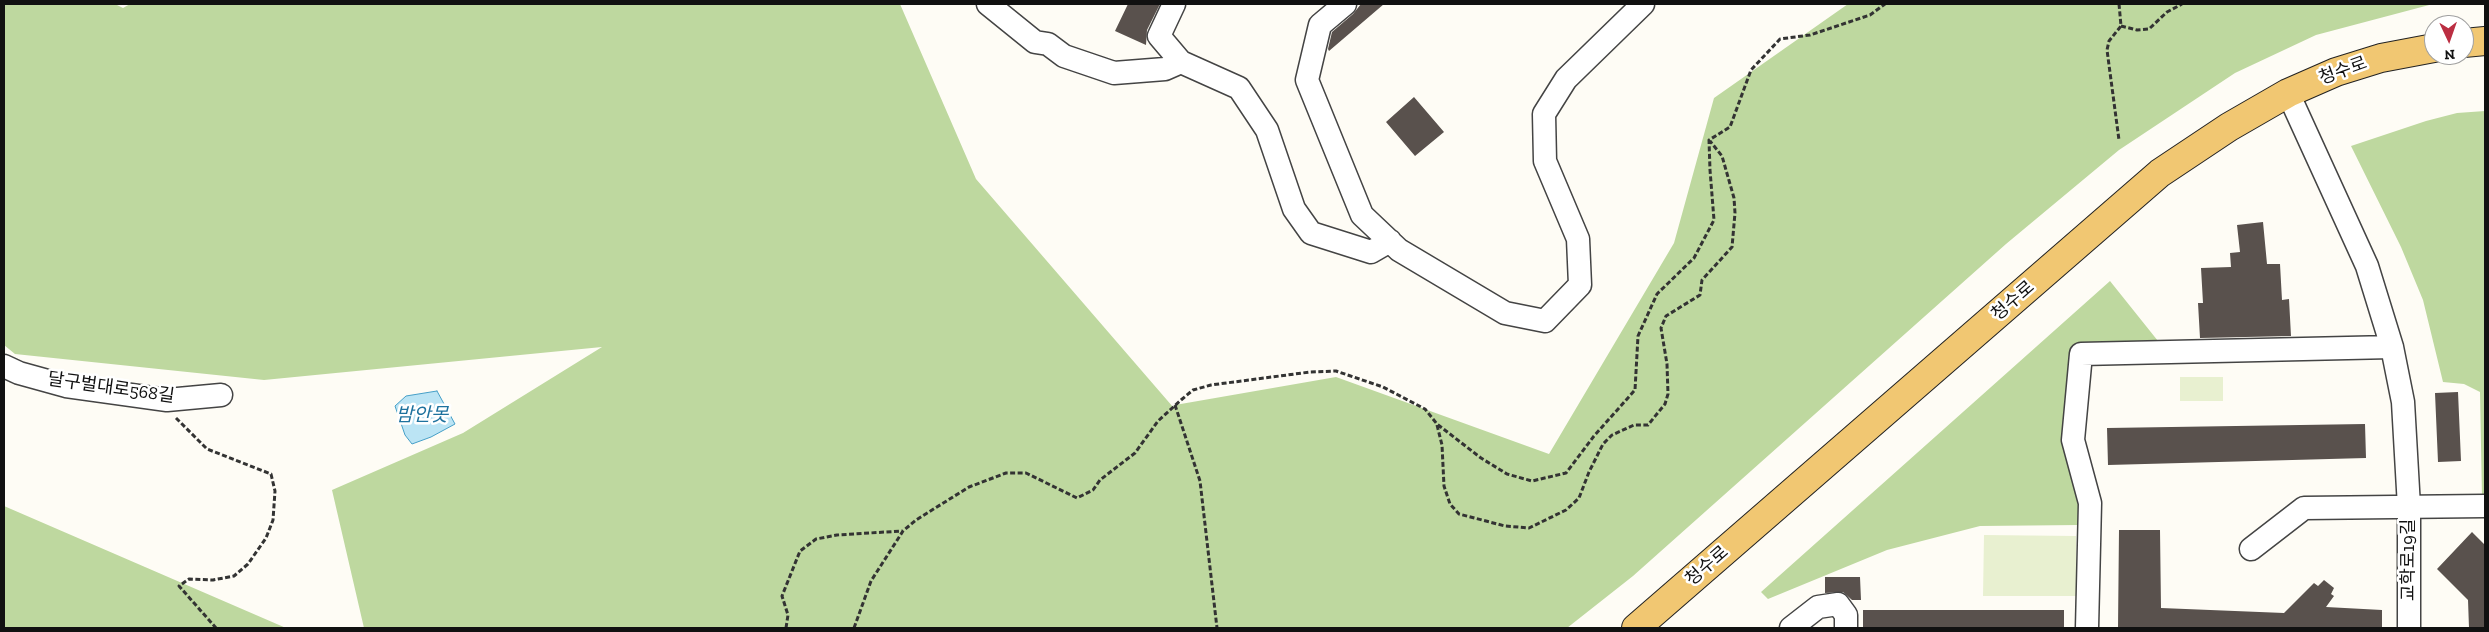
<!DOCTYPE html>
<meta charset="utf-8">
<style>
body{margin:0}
#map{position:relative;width:2489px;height:632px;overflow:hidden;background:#fefcf5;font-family:"Zilla Slab",serif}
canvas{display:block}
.frame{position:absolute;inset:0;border:5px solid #111;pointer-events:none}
.north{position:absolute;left:2424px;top:15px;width:50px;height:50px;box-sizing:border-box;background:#fff;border:1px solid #a0a0a0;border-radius:50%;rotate:177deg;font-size:14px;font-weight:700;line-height:20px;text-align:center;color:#111}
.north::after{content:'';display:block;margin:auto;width:18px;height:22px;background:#bb2e42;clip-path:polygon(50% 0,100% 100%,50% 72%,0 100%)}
</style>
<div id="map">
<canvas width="2489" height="632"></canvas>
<div class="frame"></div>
<div class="north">N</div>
</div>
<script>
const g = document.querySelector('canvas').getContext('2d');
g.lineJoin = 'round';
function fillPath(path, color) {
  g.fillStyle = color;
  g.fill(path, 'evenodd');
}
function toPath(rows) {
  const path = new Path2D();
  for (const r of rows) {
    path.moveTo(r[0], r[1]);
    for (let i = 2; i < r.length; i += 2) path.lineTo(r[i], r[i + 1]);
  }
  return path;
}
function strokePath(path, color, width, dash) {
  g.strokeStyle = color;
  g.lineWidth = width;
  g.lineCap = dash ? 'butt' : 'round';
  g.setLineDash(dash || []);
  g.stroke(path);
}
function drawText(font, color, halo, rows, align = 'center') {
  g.font = font + ' "Zilla Slab","Noto Sans KR",serif';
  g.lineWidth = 5;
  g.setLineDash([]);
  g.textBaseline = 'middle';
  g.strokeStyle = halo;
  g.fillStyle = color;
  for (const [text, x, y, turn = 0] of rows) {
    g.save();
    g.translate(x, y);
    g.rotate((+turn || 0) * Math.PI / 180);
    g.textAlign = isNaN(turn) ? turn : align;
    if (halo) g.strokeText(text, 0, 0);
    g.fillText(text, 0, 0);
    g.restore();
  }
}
const forest = toPath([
 [4,4,115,4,123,8,130,4,900,4,976,179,1173,407,1175,405,1336,377,1549,454,1674,243,1714,98,1848,4,2433,4,2316,35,2235,73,2119,150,2006,244,1633,576,1567,628,364,628,332,490,463,433,602,347,264,380,15,354,4,345],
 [2485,111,2485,498,2482,498,2480,392,2464,384,2443,382,2423,300,2401,247,2351,146,2426,121,2457,113],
 [2110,281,2162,346,2072,350,2066,436,2068,465,2080,499,2079,525,1980,526,1887,550,1768,599,1761,592],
 [4,506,286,628,4,628]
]);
const pitch = toPath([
 [2180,377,2223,377,2223,401,2180,401],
 [1984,535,2076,536,2076,596,1983,596]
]);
const water = toPath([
 [437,391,455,424,431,437,412,444,405,435,395,406,406,396,437,391]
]);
const building = toPath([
 [1128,4,1160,4,1147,30,1146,45,1115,31],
 [1361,4,1384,4,1329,51,1328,49,1332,32,1353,14],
 [1414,97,1444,132,1415,156,1386,122],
 [2263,222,2267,264,2280,264,2282,300,2289,299,2291,336,2200,338,2198,303,2203,303,2201,268,2231,267,2230,253,2240,252,2237,225],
 [2458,392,2461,461,2438,462,2435,393],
 [2365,424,2366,458,2108,465,2107,428],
 [2119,530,2160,530,2161,608,2284,613,2314,583,2318,586,2324,580,2334,588,2331,594,2334,596,2326,607,2382,610,2382,628,2118,628],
 [2472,532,2485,545,2485,628,2469,628,2468,600,2437,569],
 [1825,577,1860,577,1861,600,1852,600,1843,592,1825,593],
 [1863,610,2064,610,2064,628,1863,628]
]);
const path = toPath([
 [2119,4,2121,26,2109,41,2107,50,2119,140],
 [2121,26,2137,30,2149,29,2167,12,2182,4],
 [1175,405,1200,481,1217,628],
 [176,418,207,449,271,474,275,491,273,520,266,538,248,564,234,576,213,580,189,579,179,586,216,628],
 [1437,425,1442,445,1444,486,1450,504,1459,514,1505,526,1529,528,1566,510,1579,498,1589,472,1603,444,1612,435,1634,425,1648,425,1665,404,1668,394,1667,364,1661,328,1666,316,1700,295,1702,280,1732,247,1735,213,1734,198,1722,156,1710,141],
 [786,628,788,615,782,596,800,551,816,539,837,535,902,531],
 [854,628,871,581,903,531,916,520,969,487,1006,473,1026,473,1077,498,1093,490,1100,480,1135,453,1158,421,1181,400,1193,390,1211,385,1310,372,1336,371,1383,387,1425,409,1437,424,1481,458,1507,474,1532,481,1566,473,1594,436,1635,390,1638,336,1657,294,1694,258,1714,220,1710,170,1709,140,1730,127,1751,70,1780,39,1810,35,1870,15,1885,4]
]);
const minor = toPath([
 [988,4,1035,42,1048,44,1064,56,1114,73,1165,69,1181,62],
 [1174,4,1159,36,1181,62,1239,88,1267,130,1294,209,1311,233,1371,252,1390,241],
 [1345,4,1320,25,1307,80,1362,215,1399,250,1505,313,1545,321,1580,285,1578,239,1545,161,1544,114,1566,79,1643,4],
 [2288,93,2367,266,2392,347,2403,402,2409,507,2409,628],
 [4,366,19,373,66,386,167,400,221,395],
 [2251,549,2304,508,2485,506],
 [1791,628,1818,607,1838,604,1846,615,1846,628],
 [2087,628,2090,503,2073,440,2081,354,2392,347]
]);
const major = toPath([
 [2464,43,2485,41],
 [1636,628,2160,173,2229,127,2288,93,2336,72,2381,58,2434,48]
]);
const streetNames = [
 ["청수로",2343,71,-20],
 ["청수로",2013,301,-41],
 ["달구벌대로568길",111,388,8],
 ["교학로19길",2409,560,-90],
 ["청수로",1707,566,-41]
];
const waterNames = [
 ["밤안못",422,416]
];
fillPath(forest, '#bed89f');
fillPath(pitch, '#e8f0d0');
fillPath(water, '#bbe4f4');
strokePath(water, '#469fc7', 1);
fillPath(building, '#59514d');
strokePath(minor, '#444', 25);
strokePath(major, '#222', 30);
strokePath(path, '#333', 3, [5, 2.5]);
strokePath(minor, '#fff', 22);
strokePath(major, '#f1c772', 28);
drawText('18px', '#111', '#fff', streetNames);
drawText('italic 19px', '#1e729e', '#fff', waterNames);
</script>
